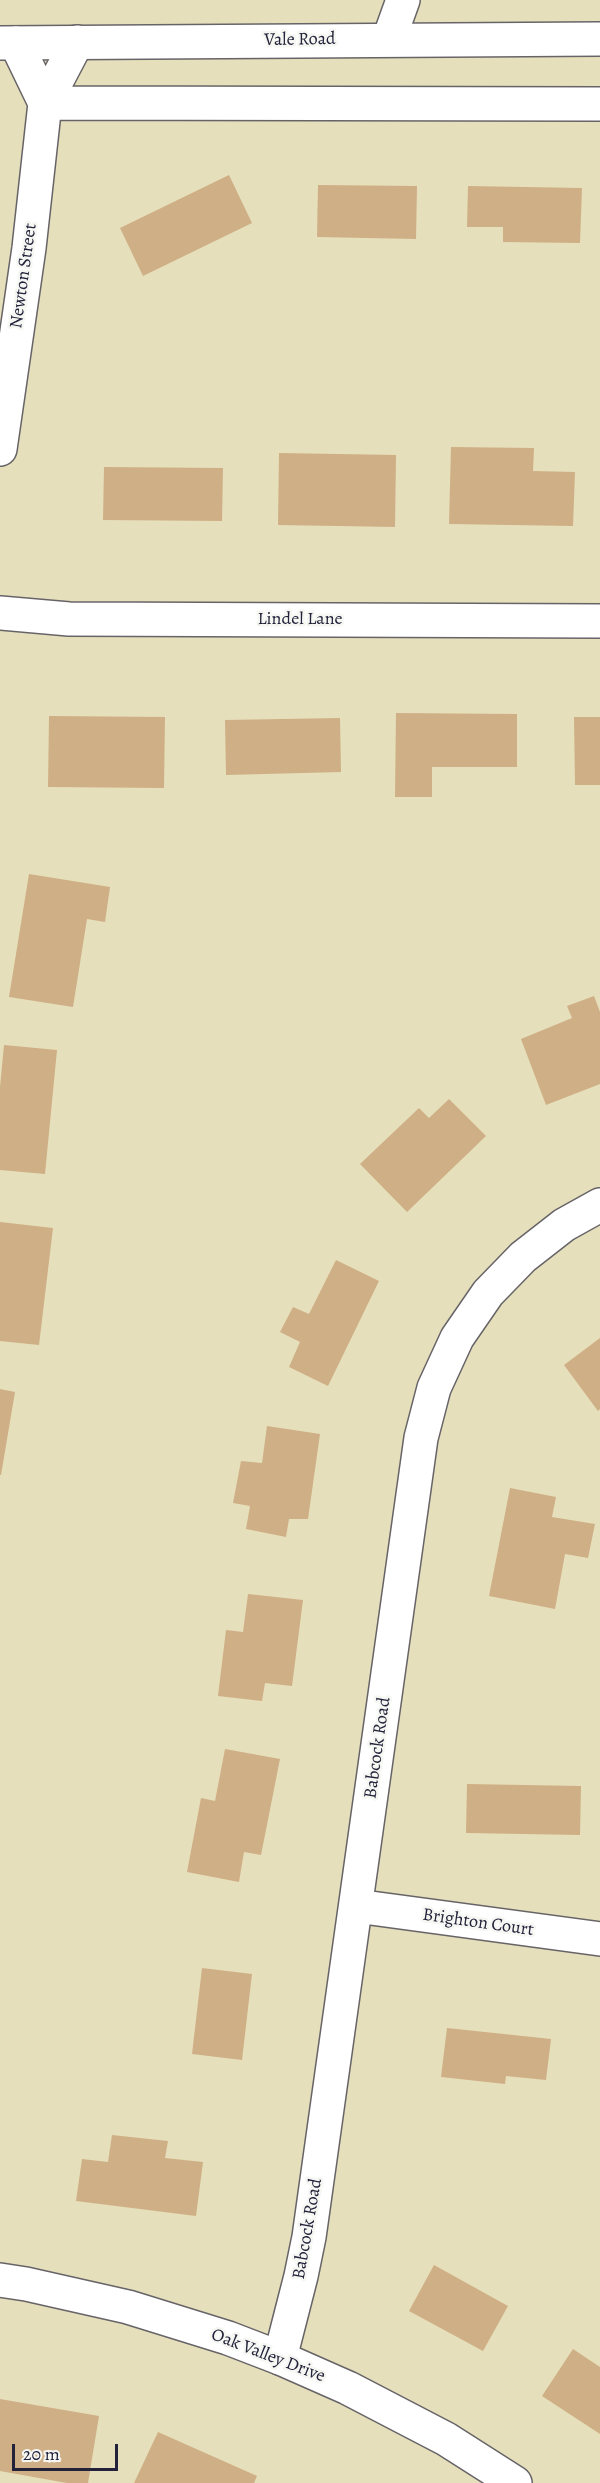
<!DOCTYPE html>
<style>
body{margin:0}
#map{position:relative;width:600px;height:2483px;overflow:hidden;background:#e6dfbb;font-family:Alegreya,serif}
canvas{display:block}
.scale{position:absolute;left:12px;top:2444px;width:106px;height:27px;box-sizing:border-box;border:3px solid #22223b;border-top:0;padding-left:8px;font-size:18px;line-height:21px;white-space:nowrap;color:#22223b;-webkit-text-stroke:4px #f6f6f2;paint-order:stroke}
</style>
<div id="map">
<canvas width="600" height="2483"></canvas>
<div class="scale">20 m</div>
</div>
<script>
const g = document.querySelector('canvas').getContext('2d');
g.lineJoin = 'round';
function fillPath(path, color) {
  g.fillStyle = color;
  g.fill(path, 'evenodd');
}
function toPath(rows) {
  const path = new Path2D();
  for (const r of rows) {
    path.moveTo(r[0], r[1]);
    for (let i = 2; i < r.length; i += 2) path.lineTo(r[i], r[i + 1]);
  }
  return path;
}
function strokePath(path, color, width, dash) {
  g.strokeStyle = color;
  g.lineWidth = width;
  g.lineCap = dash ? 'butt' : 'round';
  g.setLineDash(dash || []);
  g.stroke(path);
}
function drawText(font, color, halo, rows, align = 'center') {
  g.font = font + ' Alegreya,serif';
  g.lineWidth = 5;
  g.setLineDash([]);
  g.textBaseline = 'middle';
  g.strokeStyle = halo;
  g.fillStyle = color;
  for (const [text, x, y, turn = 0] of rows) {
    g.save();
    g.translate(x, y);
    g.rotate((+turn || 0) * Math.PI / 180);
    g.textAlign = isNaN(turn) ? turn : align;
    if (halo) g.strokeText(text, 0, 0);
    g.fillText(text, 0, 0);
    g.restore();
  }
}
const building = toPath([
 [229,175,252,223,143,276,120,228],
 [318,185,417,186,416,239,317,237],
 [468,186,582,188,580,243,503,242,503,227,467,227],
 [451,447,534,448,533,471,575,472,573,526,449,524],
 [279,453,396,455,395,527,278,525],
 [104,467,223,468,222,521,103,520],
 [396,713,517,714,517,767,432,767,432,797,395,797],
 [49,716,165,717,164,788,48,787],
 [574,717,600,717,600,785,575,785],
 [340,718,341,772,226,775,225,720],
 [29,874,110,887,105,922,87,919,73,1007,9,997],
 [594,996,600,1012,600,1084,546,1105,521,1039,572,1018,567,1006],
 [4,1045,57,1050,45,1174,0,1170,0,1087],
 [449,1099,486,1136,407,1212,360,1164,419,1108,429,1118],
 [0,1222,53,1228,39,1345,0,1341],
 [336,1260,379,1281,328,1386,289,1367,300,1342,280,1332,293,1307,309,1314],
 [600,1338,600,1409,598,1411,564,1365],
 [0,1389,15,1392,1,1475,0,1475],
 [267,1426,320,1434,308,1519,289,1519,286,1537,246,1529,250,1506,233,1503,241,1461,262,1463],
 [510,1488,556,1497,552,1517,595,1524,588,1558,565,1554,555,1609,489,1596],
 [248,1594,303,1600,292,1686,265,1683,262,1701,218,1696,226,1630,243,1632],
 [225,1749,280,1759,261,1855,244,1852,239,1882,187,1872,201,1798,215,1801],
 [467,1784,581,1786,580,1835,466,1833],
 [202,1968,252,1974,242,2060,192,2054],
 [447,2028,551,2039,546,2080,506,2076,505,2084,441,2077],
 [112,2135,168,2141,165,2158,203,2162,196,2216,76,2201,82,2159,108,2162],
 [434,2265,508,2306,483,2351,409,2311],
 [573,2349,600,2367,600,2434,542,2396],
 [0,2399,99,2416,88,2483,67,2483,0,2471],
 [158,2432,257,2476,254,2483,134,2483]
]);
const street = toPath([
 [389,39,403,0],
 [16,43,45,103,77,42],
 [0,449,29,248,45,103,600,104],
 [0,613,69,619,600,621],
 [356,1906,600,1939],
 [280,2358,301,2276,309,2237,421,1438,434,1388,457,1338,488,1293,523,1257,564,1225,600,1205]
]);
const secondary = toPath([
 [0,43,600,39],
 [0,2280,26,2284,128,2307,228,2338,280,2358,348,2388,446,2439,515,2483]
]);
const streetNames = [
 ["Vale Road",300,40,-1],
 ["Newton Street",24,276,-82],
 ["Lindel Lane",300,620],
 ["Babcock Road",378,1748,-82],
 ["Brighton Court",478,1923,8],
 ["Babcock Road",308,2229,-80],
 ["Oak Valley Drive",268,2356,21]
];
fillPath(building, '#cfaf85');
strokePath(street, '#676468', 36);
strokePath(secondary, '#676468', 36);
strokePath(street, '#fff', 33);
strokePath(secondary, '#fff', 33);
drawText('18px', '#22223b', '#f6f6f2', streetNames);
</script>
